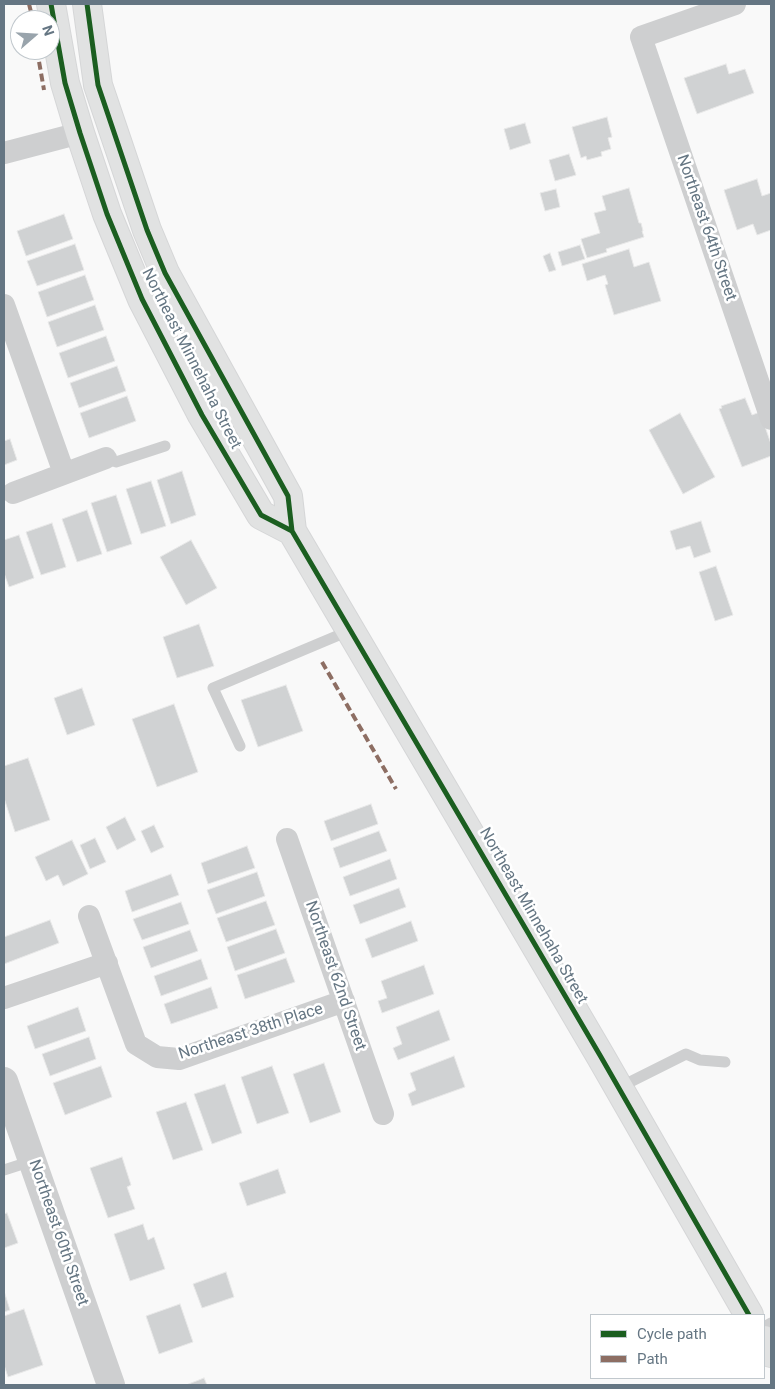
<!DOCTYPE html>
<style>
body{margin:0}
#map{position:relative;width:775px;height:1389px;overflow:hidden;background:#f9f9f9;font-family:Roboto,sans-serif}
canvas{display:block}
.frame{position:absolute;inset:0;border:5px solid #657683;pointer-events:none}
.legend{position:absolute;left:590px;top:1314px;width:175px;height:65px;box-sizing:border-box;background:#fff;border:1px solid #c1c8cd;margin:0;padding:6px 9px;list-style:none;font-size:15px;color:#657683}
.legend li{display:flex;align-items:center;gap:10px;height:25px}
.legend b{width:25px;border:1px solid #c1c8cd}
.north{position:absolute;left:10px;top:10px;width:50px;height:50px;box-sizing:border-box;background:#fff;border:1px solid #c1c8cd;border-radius:50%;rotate:71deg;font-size:14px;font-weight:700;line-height:20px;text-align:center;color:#657683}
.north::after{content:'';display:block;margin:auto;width:18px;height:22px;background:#99a4ac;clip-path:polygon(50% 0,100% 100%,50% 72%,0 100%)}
</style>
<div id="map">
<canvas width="775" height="1389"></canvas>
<div class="frame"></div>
<ul class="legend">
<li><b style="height:6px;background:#1b5e20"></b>Cycle path</li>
<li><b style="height:6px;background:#8d6e63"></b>Path</li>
</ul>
<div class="north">N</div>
</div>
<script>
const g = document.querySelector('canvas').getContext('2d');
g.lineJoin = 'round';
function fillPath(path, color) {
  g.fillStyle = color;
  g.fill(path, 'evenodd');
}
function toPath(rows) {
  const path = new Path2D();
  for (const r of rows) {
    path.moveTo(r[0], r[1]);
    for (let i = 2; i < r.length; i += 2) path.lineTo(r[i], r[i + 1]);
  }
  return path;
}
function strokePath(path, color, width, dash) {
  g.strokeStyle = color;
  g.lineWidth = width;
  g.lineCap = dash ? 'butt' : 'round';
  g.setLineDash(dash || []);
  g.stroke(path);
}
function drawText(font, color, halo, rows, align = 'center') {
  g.font = font + ' Roboto,sans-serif';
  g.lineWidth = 5;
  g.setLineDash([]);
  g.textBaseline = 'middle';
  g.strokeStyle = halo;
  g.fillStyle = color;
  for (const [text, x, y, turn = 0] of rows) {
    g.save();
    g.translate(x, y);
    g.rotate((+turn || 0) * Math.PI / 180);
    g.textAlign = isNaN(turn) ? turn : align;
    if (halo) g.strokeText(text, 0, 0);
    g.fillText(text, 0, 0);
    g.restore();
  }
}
const building = toPath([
 [726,64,729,74,745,69,754,93,697,114,684,78,726,64],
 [607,117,612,137,608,138,611,149,601,152,602,156,587,160,586,156,581,158,572,127,607,117],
 [525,123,531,143,510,150,504,129,525,123],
 [569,154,576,175,555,181,549,160,569,154],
 [757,179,762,196,771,193,771,230,757,235,753,224,737,230,724,190,757,179],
 [629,188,639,223,641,223,643,231,642,231,644,237,606,249,607,252,587,258,581,239,600,233,594,213,606,210,602,196,629,188],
 [556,189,560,207,545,211,540,193,556,189],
 [64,214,73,239,26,256,17,231,64,214],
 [75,244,84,270,37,286,27,261,75,244],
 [580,245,585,259,562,266,558,252,580,245],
 [629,249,634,267,649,262,661,301,614,315,605,285,608,284,605,275,587,281,582,264,629,249],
 [550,253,556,270,549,272,543,256,550,253],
 [85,275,94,300,47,317,38,292,85,275],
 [95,305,104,330,57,347,48,322,95,305],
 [106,336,115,361,68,378,59,353,106,336],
 [117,366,126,391,79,408,70,383,117,366],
 [127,396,136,421,89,438,80,413,127,396],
 [745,398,752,415,760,412,771,444,771,456,742,467,719,409,722,408,721,406,745,398],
 [680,413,715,477,683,494,649,430,680,413],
 [10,439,17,460,4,465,4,441,10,439],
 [182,471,196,515,171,524,157,480,182,471],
 [151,481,166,526,141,534,126,489,151,481],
 [116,495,132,544,107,552,91,503,116,495],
 [87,510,102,554,77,562,62,519,87,510],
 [701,521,711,552,694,558,690,546,676,550,670,531,701,521],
 [52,523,66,567,41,575,26,532,52,523],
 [19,535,34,578,9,587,4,573,4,540,19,535],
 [191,540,217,588,186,605,160,557,191,540],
 [716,566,733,615,715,621,699,572,716,566],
 [199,624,214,666,177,678,163,637,199,624],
 [286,685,303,731,258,747,241,700,286,685],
 [82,688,95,725,67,735,54,698,82,688],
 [174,704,198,772,157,787,132,719,174,704],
 [28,758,50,820,15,832,4,798,4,766,28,758],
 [371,804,378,824,331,841,324,821,371,804],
 [125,817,136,840,117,850,106,827,125,817],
 [154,825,164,847,151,853,141,831,154,825],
 [379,831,387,851,340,868,333,848,379,831],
 [95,838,106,862,90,869,80,845,95,838],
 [72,840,88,874,63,886,58,875,46,881,35,857,72,840],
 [247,846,255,868,208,884,201,863,247,846],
 [390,859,397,879,350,896,343,877,390,859],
 [257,872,265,896,216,914,207,890,257,872],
 [171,874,179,895,132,912,125,891,171,874],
 [399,888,406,907,360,924,353,905,399,888],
 [266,901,275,925,226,942,217,918,266,901],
 [181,902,189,924,142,940,133,919,181,902],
 [50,920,59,943,4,964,4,937,50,920],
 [411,921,418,941,372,958,365,939,411,921],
 [276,929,285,953,235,971,227,947,276,929],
 [190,930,198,951,151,968,143,947,190,930],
 [286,958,295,982,245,999,237,975,286,958],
 [201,959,208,979,161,996,154,976,201,959],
 [424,965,434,994,382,1013,378,1001,387,998,381,981,424,965],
 [211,987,218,1008,171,1024,164,1004,211,987],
 [78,1007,86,1031,35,1049,27,1026,78,1007],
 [439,1010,450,1040,398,1060,393,1048,402,1044,396,1027,439,1010],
 [89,1037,96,1059,50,1076,42,1054,89,1037],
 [454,1056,465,1087,412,1106,408,1094,416,1090,410,1073,454,1056],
 [324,1063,341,1112,310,1123,293,1074,324,1063],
 [101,1066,112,1097,65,1115,53,1083,101,1066],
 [272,1066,289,1113,257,1124,241,1077,272,1066],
 [225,1084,242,1133,212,1144,194,1094,225,1084],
 [186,1102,203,1150,173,1160,156,1112,186,1102],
 [122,1157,131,1185,127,1187,135,1209,108,1218,90,1168,122,1157],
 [278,1169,286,1193,247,1206,239,1183,278,1169],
 [7,1213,18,1243,4,1248,4,1214,7,1213],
 [143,1224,148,1240,154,1237,165,1269,130,1281,114,1234,143,1224],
 [226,1272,234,1297,202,1308,193,1284,226,1272],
 [4,1291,10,1310,4,1312,4,1291],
 [180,1304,193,1342,159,1354,146,1316,180,1304],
 [24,1309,43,1365,8,1377,4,1365,4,1316,24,1309],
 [204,1378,207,1385,186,1385,204,1378]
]);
const service = toPath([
 [106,458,116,462,165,446],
 [240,746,213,688,351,630],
 [618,1088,686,1054,700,1060,725,1062],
 [4,1170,32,1161],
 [764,1327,771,1323]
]);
const minor = toPath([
 [735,4,641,37,771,419],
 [4,153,80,133],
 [4,305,64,473],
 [13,493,106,458],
 [287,839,383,1114],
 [89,916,136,1044,157,1057,179,1059,344,1001],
 [4,998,107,963]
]);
const tertiary = toPath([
 [4,1081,111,1385]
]);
const secondary = toPath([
 [51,4,65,83,80,133,107,214,142,299,202,415,261,515,292,531],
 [87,4,98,85,147,230,165,273,288,496,292,531,601,1057,749,1315],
 [764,1340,771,1353]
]);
const quiet = toPath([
 [29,4,33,20],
 [37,50,44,90],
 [322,662,396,789]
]);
const cycleway = toPath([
 [51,4,65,83,80,133,107,214,142,299,202,415,261,515,292,531],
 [87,4,98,85,147,230,165,273,288,496,292,531,601,1057,749,1315]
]);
const streetNames = [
 ["Northeast 64th Street",706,228,71],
 ["Northeast Minnehaha Street",191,359,63],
 ["Northeast Minnehaha Street",533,916,60],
 ["Northeast 62nd Street",335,976,71],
 ["Northeast 38th Place",251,1032,-18],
 ["Northeast 60th Street",58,1233,71]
];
fillPath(building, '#d0d2d3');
strokePath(building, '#e8e8e8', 1);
strokePath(secondary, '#d5d6d7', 30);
strokePath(service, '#cecfd0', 11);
strokePath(minor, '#cecfd0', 22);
strokePath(tertiary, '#cecfd0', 28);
strokePath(secondary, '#e1e2e2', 28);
strokePath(quiet, '#8d6e63', 4, [8, 4]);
strokePath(cycleway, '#1b5e20', 5);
drawText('16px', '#657683', '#fff', streetNames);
</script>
